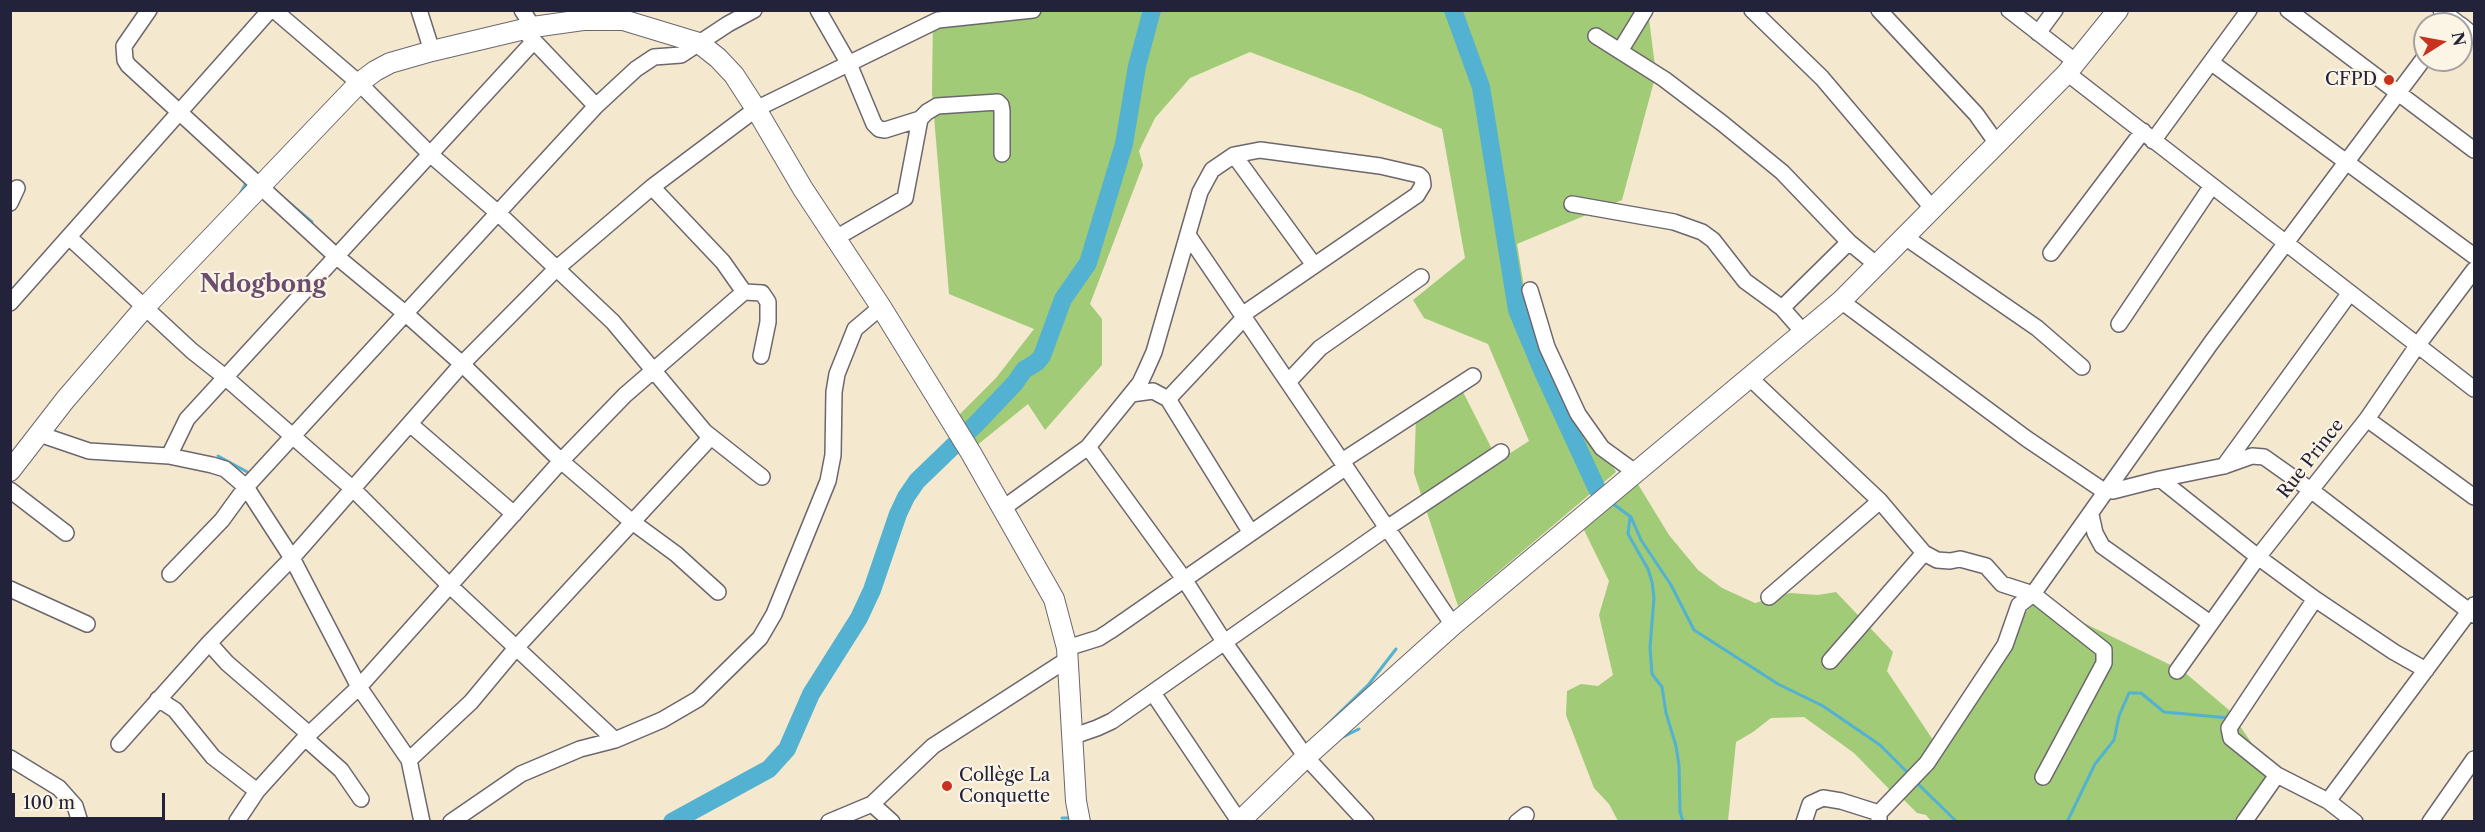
<!DOCTYPE html>
<meta charset="utf-8">
<style>
body{margin:0}
#map{position:relative;width:2485px;height:832px;overflow:hidden;background:#f4e8ce;font-family:"Libre Caslon Text",serif}
canvas{display:block}
.frame{position:absolute;inset:0;border:12px solid #22223b;pointer-events:none}
.north{position:absolute;left:2413px;top:12px;width:60px;height:60px;box-sizing:border-box;background:#fcf5e5;border:2px solid #a5a1a1;border-radius:50%;rotate:79deg;font-size:16px;font-weight:700;line-height:24px;text-align:center;color:#22223b}
.north::after{content:'';display:block;margin:auto;width:21px;height:27px;background:#c8321e;clip-path:polygon(50% 0,100% 100%,50% 72%,0 100%)}
.scale{position:absolute;left:12px;top:793px;width:153px;height:27px;box-sizing:border-box;border:3px solid #22223b;border-top:0;padding-left:8px;font-size:18px;line-height:21px;white-space:nowrap;color:#22223b;-webkit-text-stroke:4px #fcf5e5;paint-order:stroke}
</style>
<div id="map">
<canvas width="2485" height="832"></canvas>
<div class="frame"></div>
<div class="north">N</div>
<div class="scale">100 m</div>
</div>
<script>
const g = document.querySelector('canvas').getContext('2d');
g.lineJoin = 'round';
function fillPath(path, color) {
  g.fillStyle = color;
  g.fill(path, 'evenodd');
}
function toPath(rows) {
  const path = new Path2D();
  for (const r of rows) {
    path.moveTo(r[0], r[1]);
    for (let i = 2; i < r.length; i += 2) path.lineTo(r[i], r[i + 1]);
  }
  return path;
}
function strokePath(path, color, width, dash) {
  g.strokeStyle = color;
  g.lineWidth = width;
  g.lineCap = dash ? 'butt' : 'round';
  g.setLineDash(dash || []);
  g.stroke(path);
}
function drawText(font, color, halo, rows, align = 'center') {
  g.font = font + ' "Libre Caslon Text",serif';
  g.lineWidth = 4.5;
  g.setLineDash([]);
  g.textBaseline = 'middle';
  g.strokeStyle = halo;
  g.fillStyle = color;
  for (const [text, x, y, turn = 0] of rows) {
    g.save();
    g.translate(x, y);
    g.rotate((+turn || 0) * Math.PI / 180);
    g.textAlign = isNaN(turn) ? turn : align;
    if (halo) g.strokeText(text, 0, 0);
    g.fillText(text, 0, 0);
    g.restore();
  }
}
const green = toPath([
 [933,11,1648,11,1656,74,1622,200,1517,244,1529,318,1616,472,1458,606,1414,473,1416,418,1462,390,1498,461,1529,441,1488,344,1424,318,1413,300,1465,258,1442,129,1361,94,1250,52,1190,78,1155,118,1139,151,1143,165,1090,304,1102,319,1102,365,1045,430,1028,404,976,446,959,415,996,378,1034,329,949,294,932,93],
 [1636,481,1669,535,1698,570,1722,588,1755,603,1790,593,1818,595,1836,592,1893,652,1887,671,1933,740,1917,767,1891,791,1854,753,1804,717,1771,718,1753,732,1736,742,1728,821,1618,821,1609,804,1594,788,1566,715,1567,691,1581,684,1598,686,1613,675,1599,615,1609,581,1583,528],
 [2041,595,2059,611,2183,671,2229,710,2257,751,2273,768,2238,821,1931,821,1926,815,1917,813,1898,794,2013,627]
]);
const stream = toPath([
 [240,194,245,185],
 [286,200,312,222],
 [218,456,251,474],
 [1612,503,1631,517,1641,540,1671,585,1694,630,1778,684,1823,706,1880,745,1909,774],
 [1630,518,1628,534,1648,569,1652,582,1654,598,1650,647,1652,674,1662,687,1666,713,1676,746,1679,765,1680,811,1683,822],
 [1326,726,1369,684,1396,649],
 [1343,737,1359,729],
 [1915,781,1957,822],
 [1062,818,1072,818],
 [2067,822,2095,764,2114,740,2119,716,2129,693,2141,693,2164,712,2229,718]
]);
const river = toPath([
 [1453,10,1481,87,1517,310,1543,372,1597,489],
 [672,822,769,769,787,749,811,694,859,618,872,590,898,514,906,497,917,481,976,424,1015,383,1024,370,1037,362,1042,356,1063,299,1088,263,1124,144,1137,66,1152,10]
]);
const minor = toPath([
 [149,10,124,46,125,60,128,65,336,256,406,314,462,364,561,461,631,521,676,554,718,592],
 [274,10,359,83,431,155,498,213,613,322,705,432,762,477],
 [419,10,432,51],
 [522,10,533,27],
 [818,10,849,64,874,124,879,129,885,130,920,119],
 [1752,10,1822,78,1933,209],
 [1879,10,1976,114,1998,145],
 [2009,10,2076,62],
 [2288,10,2474,150],
 [2441,10,2459,24],
 [2461,25,2474,36],
 [2038,33,2055,10],
 [1596,36,1664,79,1722,123,1782,172,1849,242,1877,265],
 [534,41,596,106],
 [1620,51,1645,10],
 [2212,63,2474,256],
 [2067,73,2474,389],
 [2153,141,2249,10],
 [1234,155,1314,265],
 [652,187,723,262,744,292],
 [10,203,17,188],
 [1572,204,1674,222,1702,232,1713,240,1745,281,1782,308,1804,333],
 [1188,235,1453,625],
 [1905,237,2037,328,2082,367],
 [70,238,192,351,225,377,353,489,449,585,615,740],
 [834,239,905,198,920,119,927,112,937,106,998,102,1001,105,1002,111,1002,154],
 [2051,253,2143,131],
 [1530,290,1547,347,1578,414,1602,448,1635,472],
 [744,292,762,293,768,302,768,322,761,356],
 [1841,301,2027,439,2101,489,2113,491,2160,479,2224,466,2252,456,2264,457,2312,491,2474,615],
 [10,303,270,10],
 [1782,308,1849,242],
 [1242,315,1417,195,1423,185,1422,178,1419,175,1380,166,1260,150,1234,155,1212,170,1200,192,1154,352,1146,370,1140,383,1088,447,1184,579,1225,643,1306,757,1366,822],
 [2119,324,2211,187],
 [1750,378,1880,501,1924,553,1937,560,1950,561,1960,559,1986,566,2002,584,2033,594,2104,650,2104,663,2043,777],
 [1288,382,1320,348,1421,277],
 [1131,394,1153,391,1168,399,1251,533],
 [1168,399,1244,318],
 [2367,419,2474,497],
 [410,424,514,514],
 [39,434,89,451,169,456,212,465,225,469,246,487,292,558,359,687,409,760],
 [169,456,187,419,534,41,522,29],
 [1342,461,1473,376],
 [2224,466,2349,294],
 [2160,479,2258,557,2315,599,2229,728,2231,738,2277,775,2244,822],
 [10,490,66,533],
 [1002,509,1088,447],
 [2091,515,2095,533,2102,546,2210,623],
 [170,574,222,520,246,487,596,106,636,69,654,57,681,55,728,24,754,10],
 [10,589,87,624],
 [1769,597,1880,501],
 [2315,599,2394,652,2426,670],
 [1067,648,1099,638,1110,631,1346,467],
 [1830,661,1924,553],
 [2177,671,2258,557,2367,419,2417,346,2474,270],
 [1153,693,1239,821],
 [158,699,175,710,213,757,257,791],
 [309,734,227,663,209,643,292,558,462,364,556,269,652,187,756,109,938,20,1033,10],
 [1074,736,1097,728,1112,721,1387,528,1501,452],
 [305,738,341,770,361,799],
 [119,744,209,643],
 [10,758,59,788,75,806,80,822],
 [2277,775,2328,801,2355,822],
 [2328,801,2474,605],
 [872,804,892,822],
 [237,821,257,791,305,738,359,687,561,461,625,395,744,292],
 [422,822,409,760,471,702,516,648,711,437],
 [451,822,521,774,580,749,615,740,662,720,698,699,760,638,774,614,828,481,833,455,834,392,837,374,855,329,881,307],
 [829,822,872,804,933,746,1068,659],
 [1517,822,1526,815],
 [1804,822,1810,804,1823,798,1841,801,1879,813],
 [1879,822,1879,813,1927,763,2005,645,2019,605,2033,594,2211,343,2425,57],
 [2430,822,2474,759]
]);
const major = toPath([
 [10,471,65,400,145,307,359,83,375,71,390,63,432,51,533,27,583,20,623,20,699,43,718,58,734,75,756,109,803,189,881,307,971,453,1054,599,1067,648,1076,801,1080,822],
 [1239,822,1306,757,1453,625,1841,301,2067,73,2118,10]
]);
const markers = [
 [2389,80,6,"#c8321e"],
 [947,786,6,"#c8321e"]
];
const poiNames = [
 ["CFPD",2377,80],
 ["Collège La",959,776,"left"],
 ["Conquette",959,797,"left"]
];
const streetNames = [
 ["Rue Prince",2311,459,-52]
];
const districtNames = [
 ["Ndogbong",263,285]
];
fillPath(green, '#a1cb77');
strokePath(stream, '#53b1d1', 3);
strokePath(river, '#53b1d1', 18);
strokePath(minor, '#6c676e', 18);
strokePath(major, '#6c676e', 22);
strokePath(minor, '#fff', 15);
strokePath(major, '#fff', 20);
for (const [x, y, r, color] of markers) {
  const dot = new Path2D();
  dot.arc(x, y, r, 0, 2 * Math.PI);
  g.fillStyle = color;
  g.fill(dot);
  strokePath(dot, '#fcf5e5', 2);
}
drawText('18px', '#22223b', '#fcf5e5', poiNames, 'right');
drawText('18px', '#22223b', '#fcf5e5', streetNames);
drawText('bold 24px', '#6a4d6d', '#fcf5e5', districtNames);
</script>
